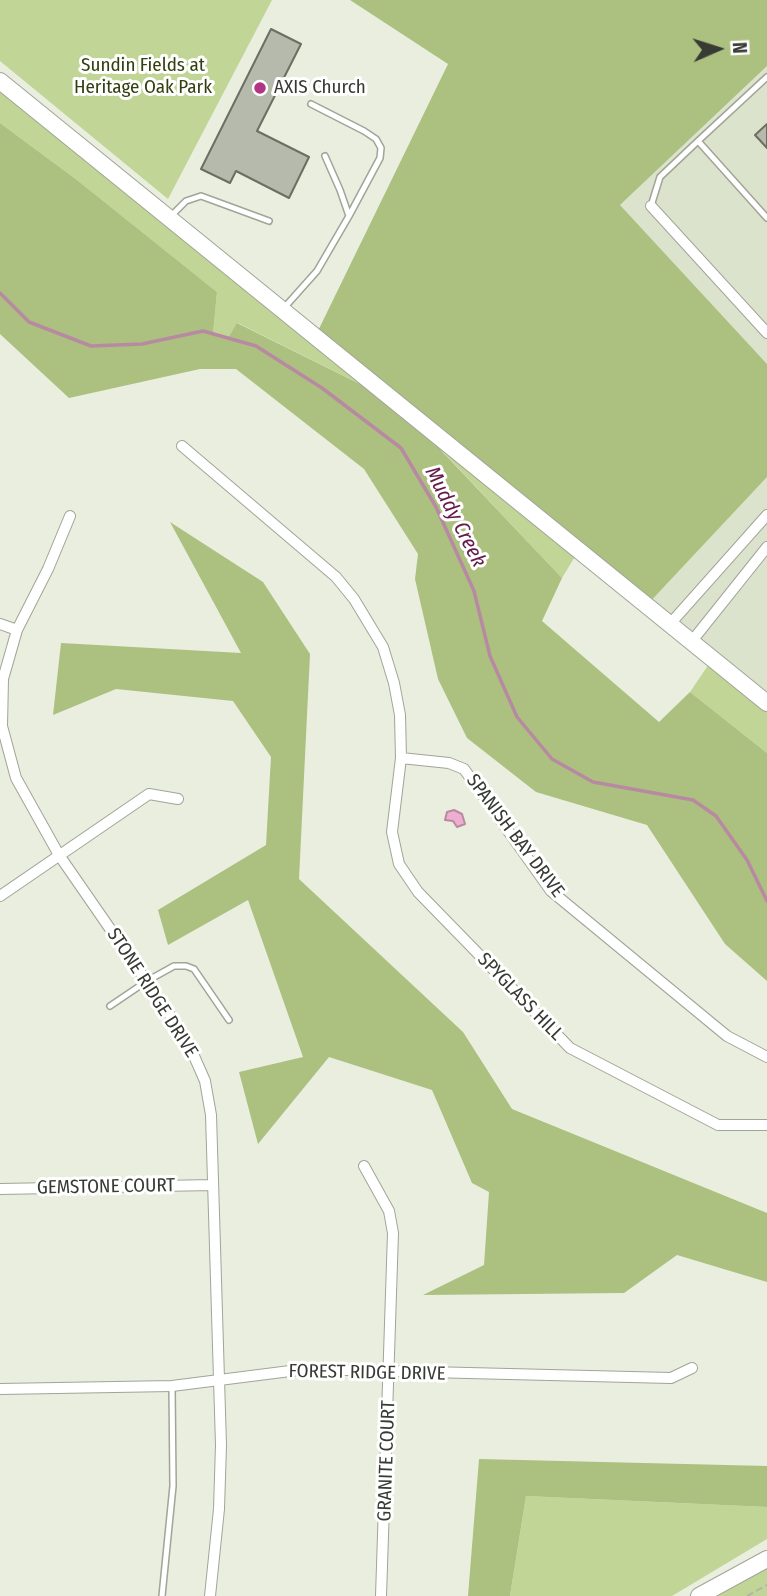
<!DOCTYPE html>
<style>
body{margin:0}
#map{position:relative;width:767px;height:1596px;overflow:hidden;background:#e9eedf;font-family:"Fira Sans Condensed",sans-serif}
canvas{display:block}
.north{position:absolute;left:683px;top:14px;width:70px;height:70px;-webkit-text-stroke:5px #fff;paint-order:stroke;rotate:87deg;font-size:19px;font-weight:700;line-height:28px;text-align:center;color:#383a34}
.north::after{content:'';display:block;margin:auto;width:24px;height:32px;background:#383a34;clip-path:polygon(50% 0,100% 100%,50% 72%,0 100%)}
</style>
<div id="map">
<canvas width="767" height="1596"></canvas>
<div class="north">N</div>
</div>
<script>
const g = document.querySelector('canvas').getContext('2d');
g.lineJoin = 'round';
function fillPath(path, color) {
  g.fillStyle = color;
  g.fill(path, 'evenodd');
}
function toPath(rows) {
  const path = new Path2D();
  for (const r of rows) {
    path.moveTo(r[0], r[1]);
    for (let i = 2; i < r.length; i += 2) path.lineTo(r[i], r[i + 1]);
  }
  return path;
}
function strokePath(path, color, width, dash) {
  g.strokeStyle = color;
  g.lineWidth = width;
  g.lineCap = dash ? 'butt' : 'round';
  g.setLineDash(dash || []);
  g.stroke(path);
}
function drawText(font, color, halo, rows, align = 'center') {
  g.font = font + ' "Fira Sans Condensed",sans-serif';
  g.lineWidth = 6;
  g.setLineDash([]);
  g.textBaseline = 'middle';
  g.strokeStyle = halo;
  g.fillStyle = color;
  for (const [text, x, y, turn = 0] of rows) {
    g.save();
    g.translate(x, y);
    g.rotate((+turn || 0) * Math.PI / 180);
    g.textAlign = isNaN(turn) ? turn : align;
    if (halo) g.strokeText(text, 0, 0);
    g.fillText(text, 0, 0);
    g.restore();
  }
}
const built = toPath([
 [767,66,767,364,620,205],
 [767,477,767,703,647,605]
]);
const green = toPath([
 [0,0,272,0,168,199,0,61],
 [0,81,579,550,562,578,396,402,238,323,228,338,213,334,217,292,77,180,0,123],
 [713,658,767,703,767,753,690,692],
 [526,1496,767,1507,767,1539,672,1596,510,1596],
 [767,1563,767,1596,699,1596]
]);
const forest = toPath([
 [350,0,767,0,767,66,620,205,767,364,767,477,647,605,400,407,562,578,542,621,659,722,690,692,767,753,767,981,725,944,647,825,536,792,467,738,438,679,415,579,418,554,364,469,236,369,200,369,69,398,0,334,0,123,77,180,217,292,213,334,228,338,237,323,392,400,315,337,448,64],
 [170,522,263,582,310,654,299,879,463,1032,512,1109,767,1213,767,1282,677,1255,624,1293,423,1295,484,1265,489,1192,472,1183,432,1090,329,1057,258,1144,239,1072,303,1057,248,900,168,945,158,910,266,845,271,757,233,701,116,689,53,715,61,643,241,653],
 [479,1459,767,1466,767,1507,526,1496,510,1596,468,1596]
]);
const water = toPath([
 [454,810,462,814,465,824,457,827,453,821,445,820,447,812,454,810]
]);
const stream = toPath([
 [0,293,29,322,91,346,142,344,203,331,256,346,322,388,401,448,436,507,474,591,490,656,517,717,552,759,593,782,693,800,716,816,747,860,767,901]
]);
const building = toPath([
 [271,29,301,44,257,131,309,157,289,198,236,171,230,183,201,169,271,29],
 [767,124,767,148,755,135,767,124]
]);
const path = toPath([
 [747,1596,767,1585]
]);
const service = toPath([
 [311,104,364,131,376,139,381,148,380,158,349,216],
 [698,141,767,77],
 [651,206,660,177,698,141,767,218],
 [172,215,186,201,201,196,269,221],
 [284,308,317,271,349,216,340,190,325,156],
 [110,1006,147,981,174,966,186,966,194,969,229,1020],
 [162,1596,173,1486,172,1386]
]);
const minor = toPath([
 [651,206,767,333],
 [182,446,336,577,354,599,383,647,394,683,400,715,401,758,392,832,399,864,418,892,570,1048,718,1125,767,1125],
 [70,516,48,569,17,630,3,679,2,726,16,778,59,855,187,1040,205,1081,211,1115,221,1445,219,1509,210,1596],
 [0,624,17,630],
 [670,624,767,515],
 [692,641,767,547],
 [401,758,449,763,464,769,551,891,727,1036,767,1057],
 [0,896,149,794,178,799],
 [364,1166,389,1211,393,1233,381,1596],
 [0,1189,213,1185],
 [0,1389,172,1386,306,1369,671,1378,692,1368]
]);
const primary = toPath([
 [0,81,767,703],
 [699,1596,767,1559]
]);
const markers = [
 [260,88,7,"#b23585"]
];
const parkNames = [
 ["Sundin Fields at",143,66],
 ["Heritage Oak Park",143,88]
];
const poiNames = [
 ["AXIS Church",274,88]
];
const streetNames = [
 ["SPANISH BAY DRIVE",515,836,53],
 ["STONE RIDGE DRIVE",152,993,57],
 ["SPYGLASS HILL",520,997,46],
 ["GEMSTONE COURT",106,1187,-1],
 ["FOREST RIDGE DRIVE",367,1373,1],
 ["GRANITE COURT",387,1461,-88]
];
const waterNames = [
 ["Muddy Creek",455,517,63]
];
fillPath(built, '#dbe3cd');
fillPath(green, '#c1d596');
fillPath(forest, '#acc080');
fillPath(water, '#efadd1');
strokePath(water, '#b88aa2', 2);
strokePath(stream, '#b88aa2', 3.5);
fillPath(building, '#b5baac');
strokePath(building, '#6b6f62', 2);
strokePath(service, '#a0a597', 8);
strokePath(minor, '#a0a597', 12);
strokePath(primary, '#a0a597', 18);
strokePath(path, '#b1b5a9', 2, [7, 3.5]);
strokePath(service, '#fff', 5);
strokePath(minor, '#fff', 10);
strokePath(primary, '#fff', 16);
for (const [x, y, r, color] of markers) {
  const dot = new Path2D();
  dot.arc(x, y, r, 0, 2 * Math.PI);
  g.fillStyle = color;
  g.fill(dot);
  strokePath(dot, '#fff', 2.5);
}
drawText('19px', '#333f0f', '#fff', parkNames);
drawText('19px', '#383a34', '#fff', poiNames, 'left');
drawText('19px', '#383a34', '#fff', streetNames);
drawText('italic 21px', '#641a49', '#fff', waterNames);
</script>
